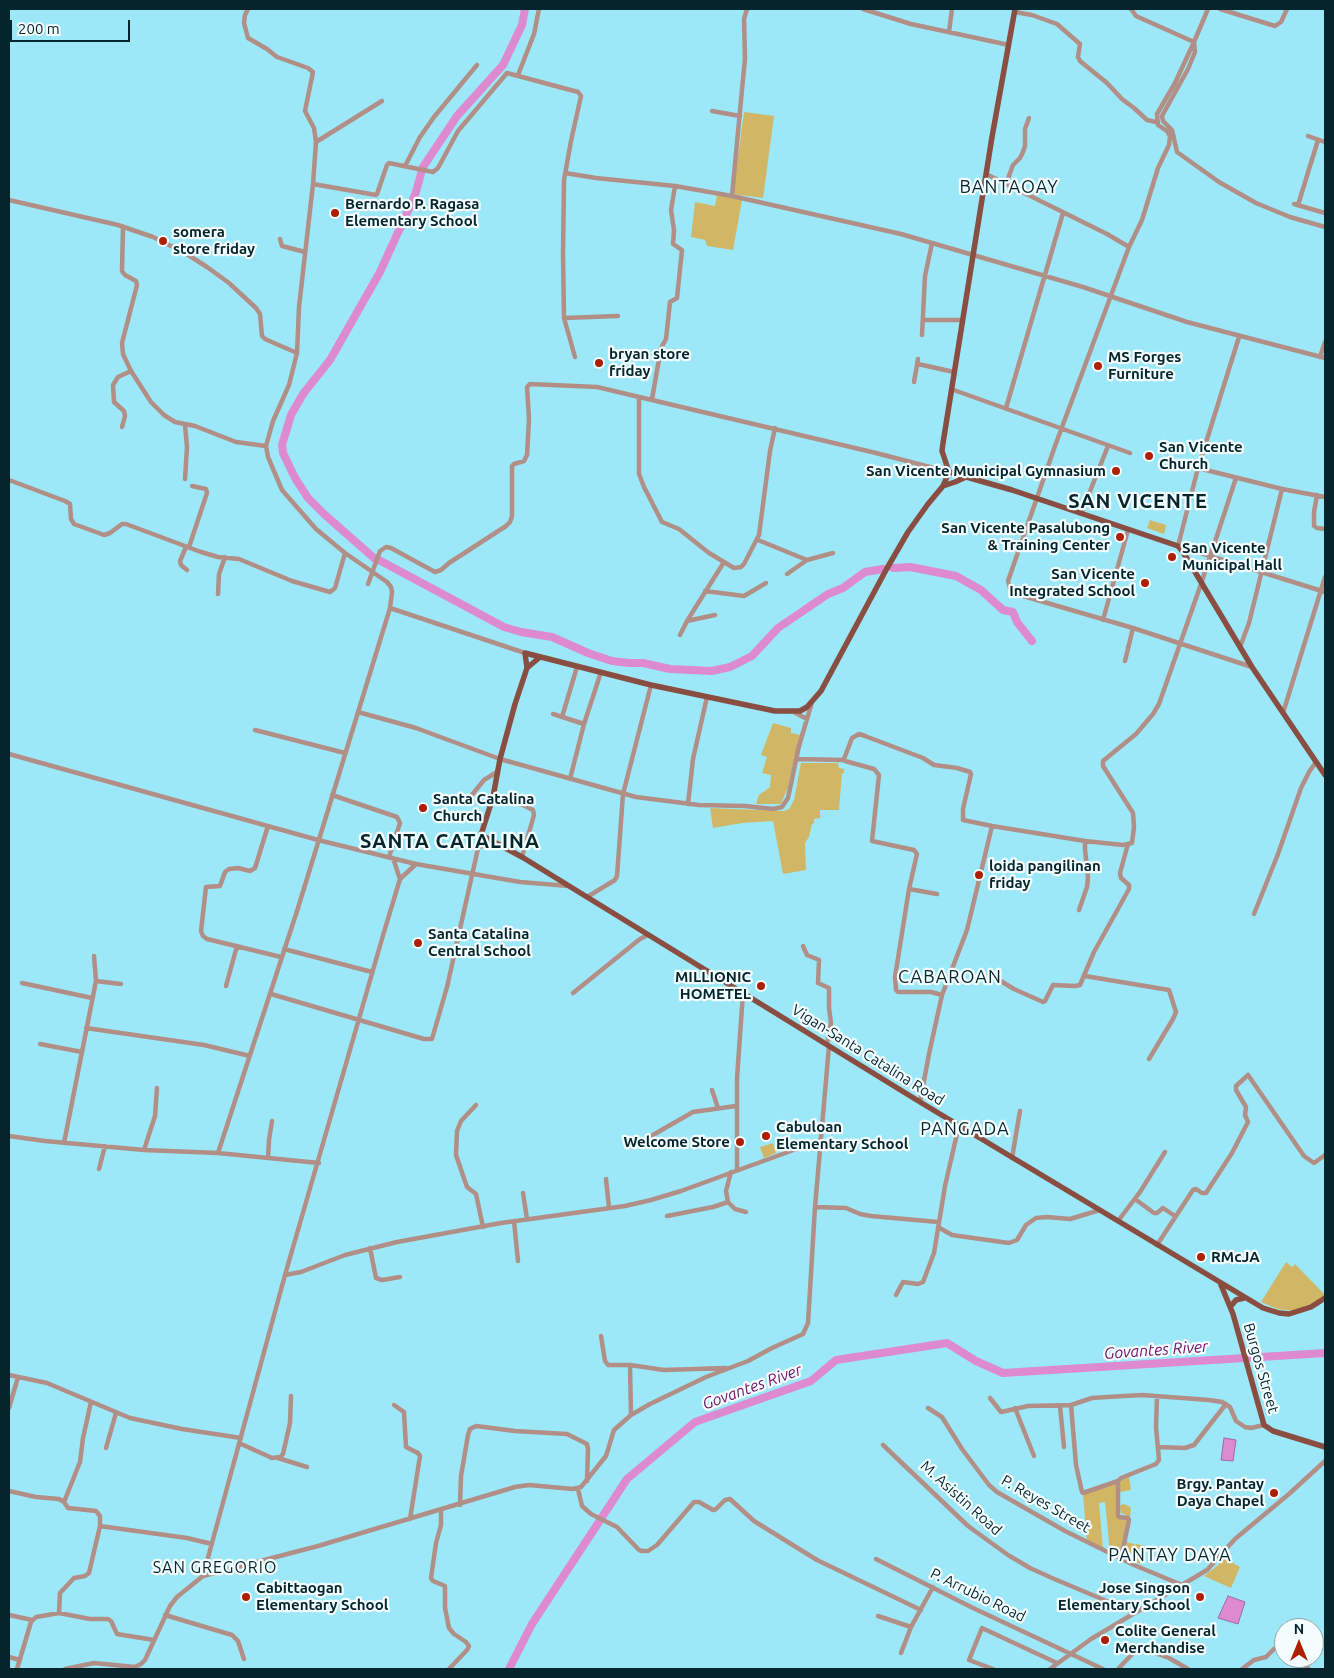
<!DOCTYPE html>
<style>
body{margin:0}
#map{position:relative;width:1334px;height:1678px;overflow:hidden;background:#9ce8f8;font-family:Ubuntu,sans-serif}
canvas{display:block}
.frame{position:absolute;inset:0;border:10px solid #04252b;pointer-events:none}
.north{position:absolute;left:1274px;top:1618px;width:50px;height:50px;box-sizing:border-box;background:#f4fdff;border:1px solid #94a7aa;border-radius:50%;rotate:0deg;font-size:14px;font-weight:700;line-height:20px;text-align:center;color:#04252b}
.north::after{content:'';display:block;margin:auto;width:18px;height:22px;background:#ad1f00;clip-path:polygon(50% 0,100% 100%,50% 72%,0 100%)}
.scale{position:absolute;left:10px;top:20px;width:120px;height:22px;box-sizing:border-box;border:2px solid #04252b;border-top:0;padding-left:6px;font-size:15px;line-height:18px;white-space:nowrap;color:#04252b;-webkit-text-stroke:4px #f4fdff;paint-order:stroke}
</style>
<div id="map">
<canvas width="1334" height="1678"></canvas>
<div class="frame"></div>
<div class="north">N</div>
<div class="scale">200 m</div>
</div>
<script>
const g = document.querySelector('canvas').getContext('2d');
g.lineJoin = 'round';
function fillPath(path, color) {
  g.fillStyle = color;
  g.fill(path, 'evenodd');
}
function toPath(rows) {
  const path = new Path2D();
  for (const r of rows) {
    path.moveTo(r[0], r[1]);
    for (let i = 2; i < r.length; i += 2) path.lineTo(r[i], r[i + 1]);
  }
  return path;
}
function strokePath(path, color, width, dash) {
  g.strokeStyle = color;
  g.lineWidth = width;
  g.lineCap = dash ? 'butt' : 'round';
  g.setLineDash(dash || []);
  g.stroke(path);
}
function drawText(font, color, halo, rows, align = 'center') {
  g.font = font + ' Ubuntu,sans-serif';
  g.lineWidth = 4.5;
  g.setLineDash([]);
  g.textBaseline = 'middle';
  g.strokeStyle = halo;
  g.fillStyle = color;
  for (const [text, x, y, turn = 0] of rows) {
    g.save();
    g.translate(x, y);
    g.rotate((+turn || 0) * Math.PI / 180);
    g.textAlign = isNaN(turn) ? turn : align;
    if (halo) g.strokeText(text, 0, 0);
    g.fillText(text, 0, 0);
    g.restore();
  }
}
const green = toPath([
 [744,112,774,116,763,198,733,194],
 [717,195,742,200,733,250,707,246,705,240,691,237,695,202,715,206],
 [1150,520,1166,525,1164,534,1147,528],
 [773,723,791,728,791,733,800,735,788,787,781,804,756,804,759,795,770,787,771,775,762,773,767,757,761,755],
 [801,763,838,763,839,768,844,769,844,773,842,773,839,810,820,810,820,818,814,819,814,823,812,824,809,837,805,843,806,870,783,874,773,821,742,823,713,828,710,808,784,811,789,809,794,800],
 [773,1143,776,1153,764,1158,760,1147],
 [1286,1262,1292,1267,1295,1264,1325,1295,1321,1299,1312,1304,1293,1311,1277,1309,1261,1302],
 [1129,1477,1131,1490,1120,1492,1120,1481],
 [1116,1483,1117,1518,1127,1520,1119,1556,1110,1552,1105,1502,1099,1503,1103,1549,1087,1541,1083,1494],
 [1123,1504,1129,1506,1131,1508,1130,1517,1121,1513,1120,1506],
 [1126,1542,1135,1544,1129,1561,1123,1555],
 [1136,1544,1146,1546,1140,1564,1131,1560],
 [1224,1558,1240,1567,1231,1588,1204,1576,1217,1566]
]);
const water = toPath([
 [1224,1438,1236,1440,1233,1461,1221,1460,1224,1438],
 [1228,1596,1245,1602,1238,1624,1218,1618,1228,1596]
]);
const river = toPath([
 [374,558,324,514,308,498,295,478,283,453,282,445,291,415,303,394,330,360,380,272,415,195,423,167,457,116,503,65,522,25,525,9],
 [379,560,504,627,521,632,552,637,588,653,612,661,629,663,643,663,670,669,712,671,730,667,752,656,778,628,828,594,843,588,865,572,883,569],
 [893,568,910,567,956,576,981,590,1003,610,1013,612,1017,622,1032,641],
 [509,1669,532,1624,627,1479,695,1422,811,1381,836,1360,947,1343,976,1361,1003,1373,1325,1353]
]);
const minor = toPath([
 [863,9,911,24,1009,45],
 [1131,9,1136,16,1194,42,1208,9],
 [1220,9,1275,26,1281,22,1287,9],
 [1015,12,1032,15,1057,24,1080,44,1078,57,1080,61,1107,83,1122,99,1134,108,1147,120,1156,122],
 [949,32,952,9],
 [1194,42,1175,83,1157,114,1158,125,1167,131,1170,136,1169,145,1158,168,1142,220,1129,247,1055,446,1008,581,1010,588,1013,593,1133,628,1252,667],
 [1194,42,1195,52,1188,69,1162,116,1163,121,1172,130,1177,152,1219,182,1256,203,1290,217,1325,227],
 [518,75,534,34,539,9],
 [712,111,740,116],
 [1308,136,1325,142],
 [316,142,382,101],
 [405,166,420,137,434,117,477,65],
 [565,173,596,178,675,186,732,196,901,234,1083,287,1187,322,1325,358],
 [986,174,1107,234,1129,247],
 [313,184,376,195,377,194,387,165,389,163,433,172,438,168,458,131,507,73,578,92,581,96,571,141,564,180,563,255,564,318,575,357],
 [1006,184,1013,165,1020,158,1023,152,1025,146,1025,129,1029,118],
 [732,196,743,79,745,59,744,19,747,9],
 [9,200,118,225,153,237,185,253,207,267,229,283,256,308,260,314,262,336,265,339,297,353],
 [1294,204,1325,213],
 [1298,205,1318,140],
 [123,227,122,271,125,275,136,281,137,285,122,343,123,354,131,371],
 [280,239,282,246,305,252],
 [564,318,618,316],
 [923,320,962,320],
 [922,335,925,276,932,243],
 [1239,337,1198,468,1178,546,1325,592],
 [1320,357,1325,342],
 [918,364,954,372],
 [914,382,918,359],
 [951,389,1130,453],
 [639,398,639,474,644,487,662,522,679,529,709,553,734,568,741,567,744,564,759,535,770,451,775,428],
 [652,399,661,348,666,339,670,302,677,298,682,250,673,244,674,230,671,210,675,186],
 [1006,408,1063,213],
 [185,425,187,447,185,479],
 [122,427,125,416,124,411,114,402,113,385,118,377,131,371,151,402,164,415,175,422,195,426,236,442,266,446],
 [1198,468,1282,489,1325,497],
 [9,480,65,501,70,504,71,519,74,524,104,535,110,533,122,524,126,524,201,552,218,557,239,559,292,581,330,592,335,588,345,553],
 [1317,495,1314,512,1314,526,1317,528,1325,529],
 [1081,514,1108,446],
 [758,540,807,560],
 [186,547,180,561,181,565,187,570],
 [189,547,207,493,206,489,192,486],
 [787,574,807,560,833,553],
 [368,584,380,551,386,547,391,548,435,572,441,570,449,563,506,526,510,522,512,516,512,466,514,464,524,461,527,455,529,419,527,387,530,384,597,387,876,453,949,472],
 [705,591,744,596,766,583],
 [218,594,219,574,225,557],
 [390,608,525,653],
 [1103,620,1128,530],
 [687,621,715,615],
 [680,635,687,621,724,562],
 [1240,647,1249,623,1282,489],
 [1125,661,1133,628],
 [792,711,807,719],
 [358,712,416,728,500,759,636,797,699,805,745,806,773,809,782,807,788,798,799,746,812,702],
 [1283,713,1325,577],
 [553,714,584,724],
 [562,717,577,667],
 [255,730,345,753],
 [9,754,318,840,416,864,520,882,569,886],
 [797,759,844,760],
 [570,779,584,724,601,672],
 [332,795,397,817,400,823,389,857],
 [493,797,523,805,533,810,534,815,522,857],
 [467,801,484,780,497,772],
 [688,804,693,759,707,697],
 [268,826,255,868,250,871,238,868,229,869,225,872,220,886,206,887,201,931,203,936,207,939,281,957],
 [478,847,494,843],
 [393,858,400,879],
 [909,889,937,894],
 [587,897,615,880,617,876,623,794,651,685],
 [1079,910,1087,887,1088,878,1085,849,1085,841],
 [1254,914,1278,854,1301,788,1309,772,1316,762],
 [803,946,807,955,819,960,818,983,829,988,829,1008,831,1023,827,1044],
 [284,949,372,972],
 [989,974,1014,989,1043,1002,1045,1001,1053,985,1075,986,1080,985,1094,952,1129,889,1129,885,1121,878,1120,873,1128,844],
 [1085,976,1169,990,1176,1012,1173,1019,1149,1059],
 [96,981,121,984],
 [22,983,92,998],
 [226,986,237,946],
 [573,993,640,939,648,935],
 [271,994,424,1039,432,1039,447,987,481,835],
 [942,995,931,992,898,992,896,990,895,977,909,889,917,854,914,850,872,841,879,775,874,769,845,761,844,759,852,738,859,734,865,736,923,758,934,765,957,768,970,772,971,774,963,809,963,820,992,826,1085,841,1123,845,1132,843,1134,827,1133,813,1103,766,1103,761,1136,734,1153,714,1159,704,1201,584,1236,478],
 [86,1028,204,1045,250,1056],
 [40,1044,82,1052],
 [712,1090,718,1108],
 [920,1102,929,1054,942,995,967,930,992,826],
 [476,1105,461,1121,457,1131,456,1155,467,1187,476,1194,483,1227],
 [9,1136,45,1141,144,1150,218,1153,319,1163],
 [64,1143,96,981,94,956],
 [632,1147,693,1112,736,1106],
 [144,1150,155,1116,157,1088],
 [218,1153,298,908,390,608,392,592,391,587,387,582,345,553,316,529,282,490,268,457,266,446,273,421,289,385,297,353,299,307,313,184,316,142,314,128,305,111,313,72,308,68,277,57,267,49,248,38,244,23,245,15,248,9],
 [268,1158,269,1140,272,1121],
 [1012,1158,1020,1111],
 [99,1169,105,1146],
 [737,1169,737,1078,743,993],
 [606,1179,609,1208],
 [523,1193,527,1219],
 [1135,1199,1154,1213,1157,1213,1163,1208,1175,1216],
 [728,1202,735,1209,746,1212],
 [815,1207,846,1208,860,1214,871,1216,938,1222],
 [667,1216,713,1207,728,1202,726,1191,731,1172],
 [514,1221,518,1261],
 [1118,1221,1140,1192,1165,1152],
 [938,1227,952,1235,1009,1243,1017,1240,1026,1225,1036,1218,1047,1217,1070,1219,1100,1210],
 [1157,1245,1193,1190,1196,1189,1202,1193,1206,1193,1232,1153,1248,1122,1245,1115,1246,1107,1236,1090,1236,1086,1248,1075,1304,1156,1314,1163,1325,1155],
 [370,1248,376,1278,382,1280,400,1277],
 [285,1275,301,1272,345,1255,397,1242,501,1223,625,1206,651,1200,681,1191,821,1140],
 [896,1295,903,1282,918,1284,923,1282,934,1253,945,1186,959,1125],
 [601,1336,605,1361,608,1365,630,1365,664,1370,726,1368],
 [630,1365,631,1415],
 [9,1375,47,1383,130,1418,182,1429,241,1438],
 [990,1398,1001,1412,1028,1406,1071,1405,1092,1398,1107,1397,1142,1395,1209,1400,1222,1402,1230,1407,1236,1421,1245,1427,1251,1428,1264,1425],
 [394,1405,404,1412,406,1447,418,1453,420,1456,410,1519],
 [1071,1405,1076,1465,1082,1492,1083,1493,1118,1481],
 [1060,1406,1064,1447],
 [9,1408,18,1377],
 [928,1408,942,1417,962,1449,989,1485,997,1492,1065,1531,1134,1565,1182,1585],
 [1015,1408,1034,1456],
 [239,1443,272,1458,280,1457,283,1454,290,1423,291,1396],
 [883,1445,968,1526,1008,1555,1030,1568,1052,1578,1135,1613],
 [1158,1447,1185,1448,1194,1445,1226,1404],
 [106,1448,116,1413],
 [278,1458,307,1467],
 [578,1489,582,1506,591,1514,617,1527,639,1550,642,1551,648,1551,657,1545,694,1502,699,1502,713,1510,716,1509,725,1500,730,1499,754,1521,817,1560,921,1610],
 [9,1491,36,1497,59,1499,64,1502,68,1508,96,1511,100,1516,100,1526],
 [64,1502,80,1462,83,1438,91,1402],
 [460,1505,461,1476,468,1435,470,1429,476,1426,515,1431,567,1434,587,1444,588,1449,587,1481],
 [441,1510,441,1525,436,1543,431,1578,433,1581,445,1586,445,1608,449,1628,454,1634,466,1642,469,1646,467,1650,449,1669],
 [1121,1558,1129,1520,1128,1518,1119,1517,1118,1515,1118,1481,1121,1478,1156,1464,1159,1460,1156,1427,1157,1396],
 [876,1559,973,1608,1103,1669],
 [203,1576,285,1275,384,932,400,879,416,864],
 [59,1613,60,1593,74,1578,85,1576,89,1573,100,1526,187,1538,212,1544],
 [9,1615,32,1620],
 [165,1615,232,1635,238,1641,244,1659],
 [878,1616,911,1627],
 [901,1653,911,1627,933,1587],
 [9,1657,20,1660],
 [1292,1658,1309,1669],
 [17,1669,31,1622,36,1617,42,1616,59,1613,90,1619,108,1619,111,1621,117,1634,154,1640],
 [65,1669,94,1663,135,1667,141,1664,145,1660,170,1606,177,1597,203,1576,318,1546,515,1487,529,1485,573,1489,581,1487,606,1456,614,1430,631,1415,650,1404,706,1377,748,1361,772,1348,803,1334,808,1323,815,1207,829,1046],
 [993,1669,969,1660,982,1628,1057,1663],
 [1050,1669,1091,1639,1207,1570,1235,1539,1289,1494,1325,1461],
 [1118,1669,1138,1648,1141,1648,1169,1658,1188,1669],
 [1242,1669,1254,1660,1266,1657,1275,1648,1277,1648,1284,1653]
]);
const major = toPath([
 [1015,9,992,137,943,443,942,451,949,472,943,486,928,504,908,532,886,570,821,691,807,707,800,711,775,711,651,685,525,653,527,668,515,704,500,759,493,797,481,835,522,857,920,1102,1263,1308,1279,1313,1289,1314,1311,1307,1325,1298],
 [949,472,1012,490,1178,546,1183,552,1252,667,1325,775],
 [943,486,955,482,966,477],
 [527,668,540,657],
 [1221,1285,1233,1314,1264,1425,1273,1431,1325,1447],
 [1231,1306,1236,1300,1244,1298]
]);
const markers = [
 [335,213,5,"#ad1f00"],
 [163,241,5,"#ad1f00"],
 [599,363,5,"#ad1f00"],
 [1098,366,5,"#ad1f00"],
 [1149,456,5,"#ad1f00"],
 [1116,471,5,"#ad1f00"],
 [1120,537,5,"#ad1f00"],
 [1172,557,5,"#ad1f00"],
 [1145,583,5,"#ad1f00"],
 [423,808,5,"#ad1f00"],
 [979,875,5,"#ad1f00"],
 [418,943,5,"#ad1f00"],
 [761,986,5,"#ad1f00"],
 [766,1136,5,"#ad1f00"],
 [740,1142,5,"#ad1f00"],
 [1201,1257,5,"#ad1f00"],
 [1274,1493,5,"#ad1f00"],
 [246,1597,5,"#ad1f00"],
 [1200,1597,5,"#ad1f00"],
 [1105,1640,5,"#ad1f00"]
];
const poiNames = [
 ["Bernardo P. Ragasa",345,204],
 ["Elementary School",345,221],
 ["somera",173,232],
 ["store friday",173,249],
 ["bryan store",609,354],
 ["friday",609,371],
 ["MS Forges",1108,357],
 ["Furniture",1108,374],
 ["San Vicente",1159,447],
 ["Church",1159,464],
 ["San Vicente Municipal Gymnasium",1106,471,"right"],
 ["San Vicente Pasalubong",1110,528,"right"],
 ["& Training Center",1110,545,"right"],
 ["San Vicente",1182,548],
 ["Municipal Hall",1182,565],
 ["San Vicente",1135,574,"right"],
 ["Integrated School",1135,591,"right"],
 ["Santa Catalina",433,799],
 ["Church",433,816],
 ["loida pangilinan",989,866],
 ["friday",989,883],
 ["Santa Catalina",428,934],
 ["Central School",428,951],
 ["MILLIONIC",751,977,"right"],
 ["HOMETEL",751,994,"right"],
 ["Cabuloan",776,1127],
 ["Elementary School",776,1144],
 ["Welcome Store",730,1142,"right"],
 ["RMcJA",1211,1257],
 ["Brgy. Pantay",1264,1484,"right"],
 ["Daya Chapel",1264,1501,"right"],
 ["Cabittaogan",256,1588],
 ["Elementary School",256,1605],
 ["Jose Singson",1190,1588,"right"],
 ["Elementary School",1190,1605,"right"],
 ["Colite General",1115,1631],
 ["Merchandise",1115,1648]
];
const streetNames = [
 ["Vigan-Santa Catalina Road",868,1055,32],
 ["Burgos Street",1261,1368,74],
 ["M. Asistin Road",961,1498,42],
 ["P. Reyes Street",1046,1504,30],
 ["P. Arrubio Road",978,1595,26]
];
const waterNames = [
 ["Govantes River",1156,1350,-4],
 ["Govantes River",752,1387,-20]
];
const neighbourhoodNames = [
 ["SAN GREGORIO",215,1568]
];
const quarterNames = [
 ["BANTAOAY",1009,187],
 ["CABAROAN",950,977],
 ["PANGADA",965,1129],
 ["PANTAY DAYA",1170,1555]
];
const districtNames = [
 ["SAN VICENTE",1138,501],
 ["SANTA CATALINA",450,841]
];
fillPath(green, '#d1b765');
fillPath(water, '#dd8ad0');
strokePath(water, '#9c6c9e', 1);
strokePath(river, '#dd8ad0', 8);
strokePath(minor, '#b18e86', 4.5);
strokePath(major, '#894e41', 5.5);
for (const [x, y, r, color] of markers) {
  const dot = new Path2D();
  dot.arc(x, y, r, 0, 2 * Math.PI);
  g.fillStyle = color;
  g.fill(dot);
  strokePath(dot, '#f4fdff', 2);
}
drawText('bold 15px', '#04252b', '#f4fdff', poiNames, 'left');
drawText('15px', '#04252b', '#f4fdff', streetNames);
drawText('italic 16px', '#740f6a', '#f4fdff', waterNames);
g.letterSpacing = '1px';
drawText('16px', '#04252b', '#f4fdff', neighbourhoodNames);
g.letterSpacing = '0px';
g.letterSpacing = '1px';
drawText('18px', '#04252b', '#f4fdff', quarterNames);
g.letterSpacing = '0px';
g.letterSpacing = '1px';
drawText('bold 20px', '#04252b', '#f4fdff', districtNames);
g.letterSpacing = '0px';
</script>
